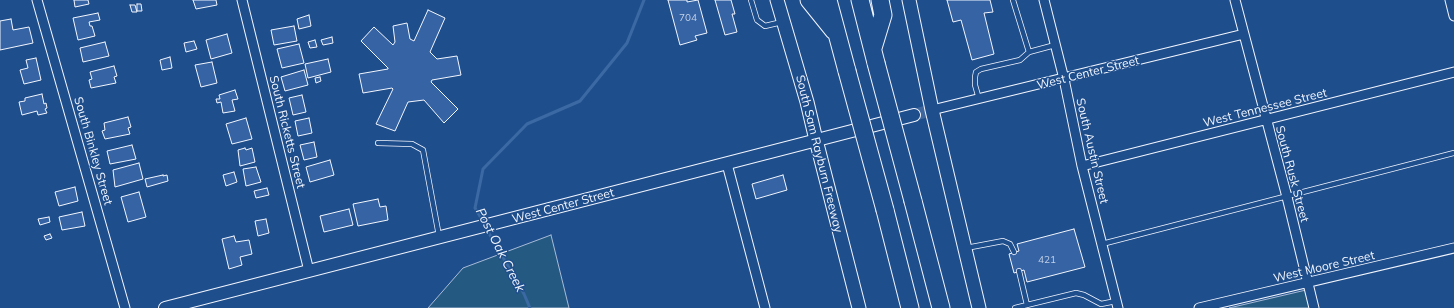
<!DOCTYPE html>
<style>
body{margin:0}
canvas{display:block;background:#1f4e8c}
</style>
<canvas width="1454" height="308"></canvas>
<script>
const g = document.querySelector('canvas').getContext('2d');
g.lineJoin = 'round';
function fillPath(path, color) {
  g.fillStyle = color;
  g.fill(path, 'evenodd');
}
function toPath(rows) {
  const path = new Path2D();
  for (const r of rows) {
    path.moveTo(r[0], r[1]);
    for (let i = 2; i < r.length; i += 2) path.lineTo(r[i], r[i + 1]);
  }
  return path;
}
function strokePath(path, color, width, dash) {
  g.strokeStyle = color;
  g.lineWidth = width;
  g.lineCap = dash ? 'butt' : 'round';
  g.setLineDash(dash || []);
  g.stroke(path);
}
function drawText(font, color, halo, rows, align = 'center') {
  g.font = font + ' Mulish,sans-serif';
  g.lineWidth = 3;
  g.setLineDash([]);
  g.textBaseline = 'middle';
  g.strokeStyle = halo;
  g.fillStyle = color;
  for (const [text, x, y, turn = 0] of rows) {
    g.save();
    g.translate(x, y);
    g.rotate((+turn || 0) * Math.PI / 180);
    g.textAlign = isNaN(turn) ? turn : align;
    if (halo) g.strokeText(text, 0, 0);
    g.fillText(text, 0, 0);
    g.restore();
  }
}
const green = toPath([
 [551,235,569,308,428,308,463,268,551,235],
 [1306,290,1310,308,1229,308,1306,290]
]);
const stream = toPath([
 [484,223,475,208,483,169,527,124,580,101,627,43,644,0],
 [486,228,524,294,530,308]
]);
const building = toPath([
 [74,0,88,0,89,4,75,7,74,0],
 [193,0,216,0,217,5,196,9,193,0],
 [668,0,687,0,687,2,698,0,707,33,695,36,697,40,680,45,668,0],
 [715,0,731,0,735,14,732,14,737,32,725,35,715,0],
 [947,0,990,0,993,12,984,13,994,54,972,60,961,20,953,22,947,0],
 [137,4,141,4,142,11,137,11,137,4],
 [130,5,135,5,137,12,132,12,130,5],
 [428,10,445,18,430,52,437,59,457,56,461,75,432,80,431,82,458,109,444,123,424,100,408,102,395,131,376,124,393,89,392,88,363,93,359,74,388,69,388,68,361,41,374,27,393,45,395,42,393,26,407,23,410,39,414,41,428,10],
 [98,13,100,20,89,22,90,26,92,26,95,36,78,40,73,18,98,13],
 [309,15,311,26,299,29,297,19,309,15],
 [11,19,13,30,29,27,33,43,0,50,0,21,11,19],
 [294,26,297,41,274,45,271,30,294,26],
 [227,34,232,53,211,59,206,40,227,34],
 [332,37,333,43,323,45,321,40,332,37],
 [315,40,317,47,310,48,308,42,315,40],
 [194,41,197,49,186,52,184,43,194,41],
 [105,42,109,56,83,62,80,48,105,42],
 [299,44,304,63,282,68,277,49,299,44],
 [170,57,172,68,162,70,160,60,170,57],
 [36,58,41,80,24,84,20,70,28,68,26,60,36,58],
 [328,59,331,72,308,78,305,64,328,59],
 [212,62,217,83,201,87,195,65,212,62],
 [114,66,117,76,114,77,116,83,91,88,89,80,92,79,90,72,114,66],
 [304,70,308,85,285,91,281,77,304,70],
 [320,77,321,81,316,83,315,78,320,77],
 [235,90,238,99,232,100,235,111,223,113,221,102,217,103,216,99,220,99,219,95,235,90],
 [42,94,44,104,46,103,47,108,45,109,47,113,38,115,37,111,22,115,19,102,25,101,25,98,42,94],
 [302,95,306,112,293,115,289,98,302,95],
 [128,117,131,127,128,128,130,134,105,139,102,131,105,130,104,123,128,117],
 [246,118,252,139,232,144,226,124,246,118],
 [309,118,312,133,298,136,295,121,309,118],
 [314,142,317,157,304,160,300,145,314,142],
 [132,145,136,159,110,164,107,151,132,145],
 [245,148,246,150,252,148,255,162,240,166,238,150,245,148],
 [330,160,334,175,310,182,306,167,330,160],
 [139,163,143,179,115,187,113,170,139,163],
 [256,167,261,182,246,186,243,169,256,167],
 [234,172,237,182,226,186,223,175,234,172],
 [163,175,163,176,167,175,168,181,147,187,145,179,163,175],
 [783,175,787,190,756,199,752,184,783,175],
 [75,187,78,201,59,206,55,192,75,187],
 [267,188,269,195,256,198,254,191,267,188],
 [139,192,146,217,128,222,121,197,139,192],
 [378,199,380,207,386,206,388,220,358,226,353,204,378,199],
 [349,209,353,225,324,232,320,216,349,209],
 [82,212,85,226,62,230,59,217,82,212],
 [49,217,50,222,40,225,38,219,49,217],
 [266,219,269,233,258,236,255,221,266,219],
 [1074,229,1085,267,1027,282,1024,270,1014,273,1009,254,1019,251,1017,244,1074,229],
 [50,234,52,238,46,240,44,236,50,234],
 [234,236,236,242,249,240,252,254,240,257,242,265,229,269,222,239,234,236]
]);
const tertiaryTunnel = toPath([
 [914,115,932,110]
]);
const service = toPath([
 [751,0,757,20,765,26,782,22],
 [1013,0,1029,52],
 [979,99,975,85,975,77,976,72,981,69,1020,60,1029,52,1055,45],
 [378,143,412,144,423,150,439,236],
 [1102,244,1454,153],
 [966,248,1003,241,1010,244,1014,252],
 [1019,271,1027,305],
 [1015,308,1076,293,1084,295,1101,304,1116,301]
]);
const minor = toPath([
 [37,0,125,308],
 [242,0,309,271],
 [1044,0,1064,79,1082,166,1118,308],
 [1235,0,1287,197,1314,308],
 [1450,0,1454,16],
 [932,110,1244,34],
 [727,164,765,308],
 [1082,166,1454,72],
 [1199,308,1454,248]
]);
const tertiary = toPath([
 [165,308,914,115]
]);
const secondary = toPath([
 [777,0,807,102,816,140,859,308],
 [909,0,932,110,979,308]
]);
const motorway = toPath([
 [809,0,834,31],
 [828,0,847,71],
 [860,0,876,63],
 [873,48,883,15,880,0],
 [913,201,941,308],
 [885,210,910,308]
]);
const motorwayBridge = toPath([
 [876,63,913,201],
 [847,71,885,210]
]);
const numberNames = [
 ["704",688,18],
 ["421",1047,260]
];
const streetNames = [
 ["West Center Street",1088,73,-14],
 ["West Tennessee Street",1265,108,-14],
 ["South Ricketts Street",287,132,76],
 ["South Binkley Street",93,151,74],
 ["South Austin Street",1092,151,77],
 ["South Sam Rayburn Freeway",819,154,76],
 ["South Rusk Street",1292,174,75],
 ["West Center Street",563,206,-15],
 ["West Moore Street",1324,267,-13]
];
const waterNames = [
 ["Post Oak Creek",500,250,63]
];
fillPath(green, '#245a82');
strokePath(green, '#a8bbd7', 1);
strokePath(stream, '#3b69a3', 3);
fillPath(building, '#3563a3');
strokePath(building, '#f2f6ff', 1);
strokePath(tertiaryTunnel, '#3f679d', 12, [12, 6]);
strokePath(service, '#f2f6ff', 6);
strokePath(minor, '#f2f6ff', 11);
strokePath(tertiary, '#f2f6ff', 14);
strokePath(secondary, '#f2f6ff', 15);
strokePath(motorway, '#f2f6ff', 19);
strokePath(service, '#1f4e8c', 4.5);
strokePath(minor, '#1f4e8c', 9);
strokePath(tertiary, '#1f4e8c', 12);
strokePath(secondary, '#1f4e8c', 13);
strokePath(motorway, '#1f4e8c', 17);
strokePath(motorwayBridge, '#f2f6ff', 19, []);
strokePath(motorwayBridge, '#1f4e8c', 17);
drawText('10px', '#c3d1e8', null, numberNames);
drawText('12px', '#f2f6ff', '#1f4e8c', streetNames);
drawText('italic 13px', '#f2f6ff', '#1f4e8c', waterNames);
</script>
